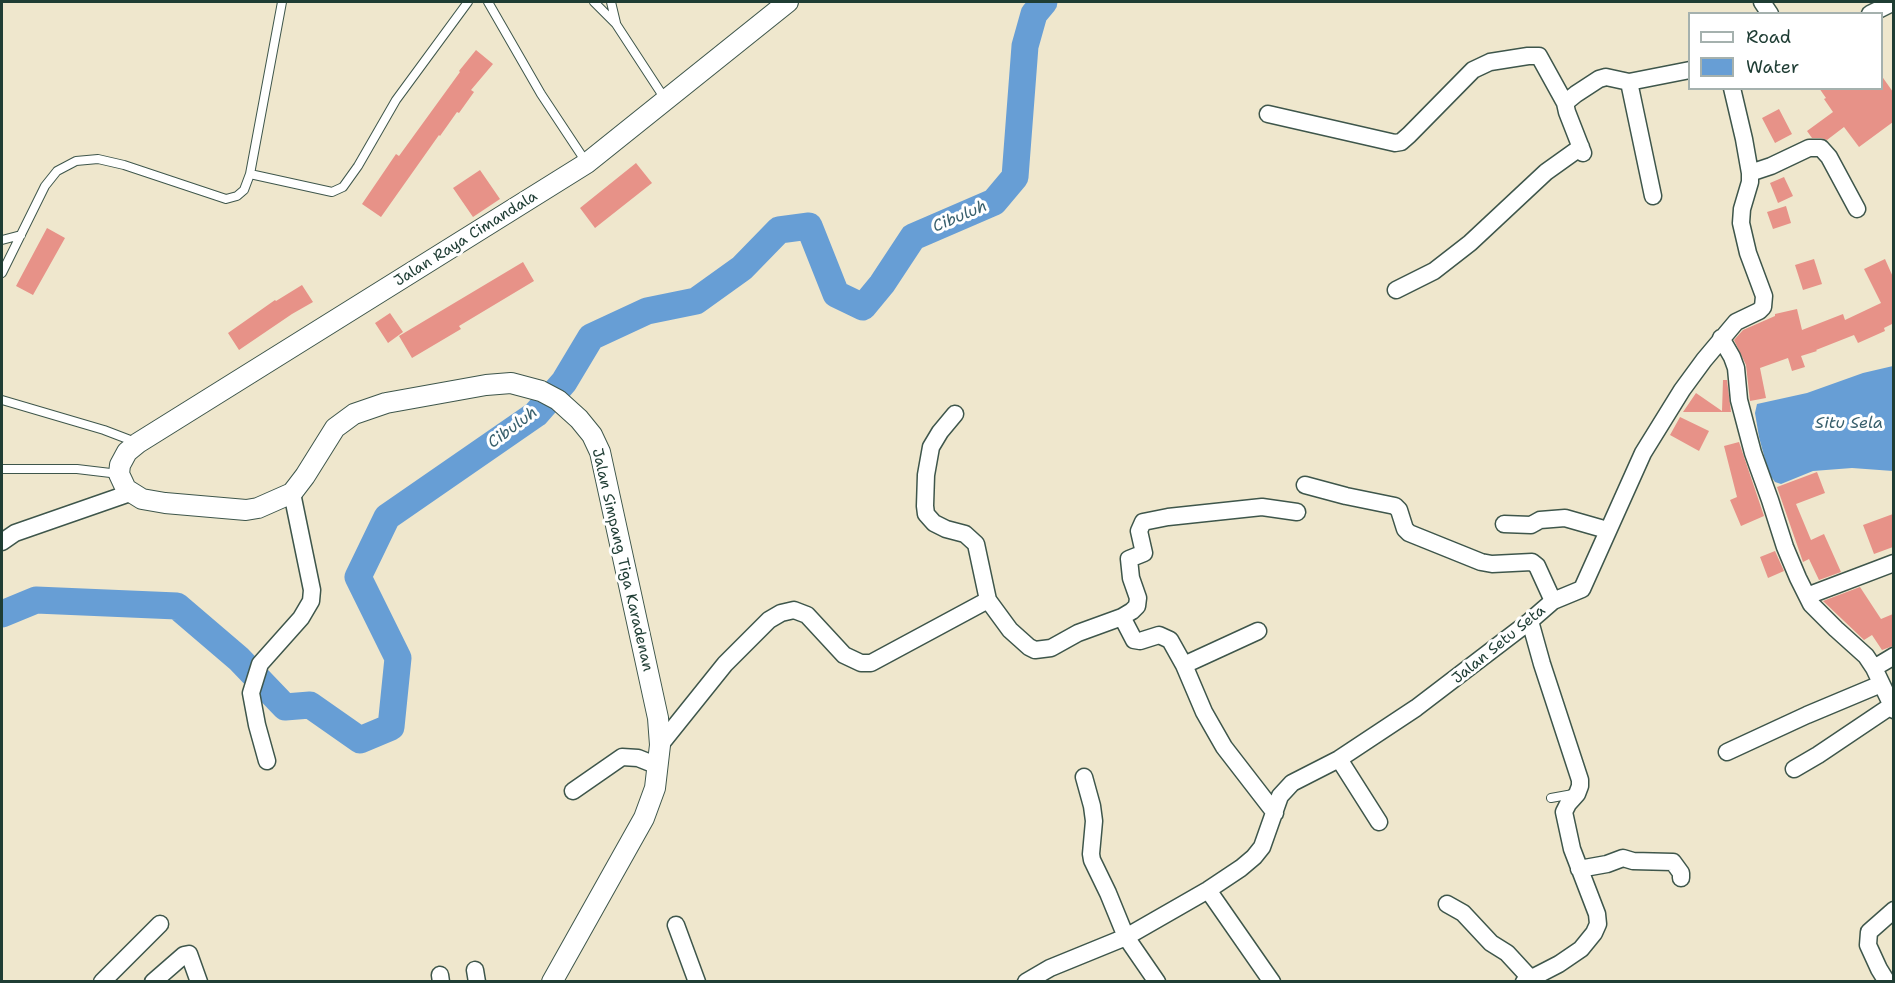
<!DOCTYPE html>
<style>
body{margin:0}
#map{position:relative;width:1895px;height:983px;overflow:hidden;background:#efe7cd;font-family:"Shantell Sans",sans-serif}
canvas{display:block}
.frame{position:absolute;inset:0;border:3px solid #1f3d34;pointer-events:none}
.legend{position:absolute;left:1688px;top:12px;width:195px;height:78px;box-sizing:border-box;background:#fff;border:2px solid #a5b1ae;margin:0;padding:8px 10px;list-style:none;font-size:18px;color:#1f3d34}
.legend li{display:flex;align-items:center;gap:12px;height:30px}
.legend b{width:30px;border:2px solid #a5b1ae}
</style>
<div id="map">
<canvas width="1895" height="983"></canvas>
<div class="frame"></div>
<ul class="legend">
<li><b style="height:8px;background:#fff"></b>Road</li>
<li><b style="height:16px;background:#679ed5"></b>Water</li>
</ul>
</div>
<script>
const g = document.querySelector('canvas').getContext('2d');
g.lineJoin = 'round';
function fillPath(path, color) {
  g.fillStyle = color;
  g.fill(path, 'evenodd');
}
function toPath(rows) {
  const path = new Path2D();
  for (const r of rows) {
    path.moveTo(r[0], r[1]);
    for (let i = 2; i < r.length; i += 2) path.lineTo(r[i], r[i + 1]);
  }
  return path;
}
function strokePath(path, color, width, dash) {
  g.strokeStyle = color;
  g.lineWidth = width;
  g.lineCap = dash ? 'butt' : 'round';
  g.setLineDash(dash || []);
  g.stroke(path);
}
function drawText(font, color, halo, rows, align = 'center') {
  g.font = font + ' "Shantell Sans",sans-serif';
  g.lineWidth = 6;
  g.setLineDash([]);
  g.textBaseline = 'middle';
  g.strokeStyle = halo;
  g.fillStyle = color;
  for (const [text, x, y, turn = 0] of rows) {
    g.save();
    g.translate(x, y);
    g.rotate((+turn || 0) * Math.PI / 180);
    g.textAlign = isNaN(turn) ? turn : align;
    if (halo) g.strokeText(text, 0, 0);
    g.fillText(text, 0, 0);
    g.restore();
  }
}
const water = toPath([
 [1893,366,1893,471,1852,468,1813,471,1781,484,1775,482,1769,474,1759,437,1755,413,1757,404,1807,393,1863,373]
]);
const river = toPath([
 [2,614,36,600,177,606,239,659,285,707,310,705,360,740,391,727,398,658,358,577,387,517,536,414,564,382,591,337,647,311,696,301,742,268,779,230,809,226,836,294,863,307,882,284,913,237,994,202,1015,177,1025,46,1034,14,1044,2]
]);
const building = toPath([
 [476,50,493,64,471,90,474,92,459,113,457,112,440,136,439,135,381,217,362,204,396,154,399,156,460,72,459,71],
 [1881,75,1893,92,1893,122,1859,147,1844,127,1827,140,1821,138,1812,138,1807,131,1833,112,1824,99,1826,98,1819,88,1881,88],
 [1779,109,1792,134,1775,143,1762,118],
 [636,163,652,183,595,228,580,208],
 [480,170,500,199,473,217,453,188],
 [1784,177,1793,196,1778,203,1770,183],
 [1786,206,1791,223,1773,229,1767,212],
 [47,228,65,238,33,295,16,286],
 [1814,259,1822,284,1803,290,1795,265],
 [1885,259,1893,277,1893,328,1892,324,1884,328,1885,331,1858,343,1854,335,1816,350,1817,351,1801,356,1805,367,1792,371,1788,358,1760,368,1766,398,1750,401,1746,365,1734,340,1743,330,1775,316,1775,314,1797,309,1802,330,1843,314,1845,320,1881,303,1864,269],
 [523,262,534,281,459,326,461,329,412,358,399,336],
 [302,285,313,302,292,314,239,350,228,333,275,300,276,301],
 [390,313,403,332,388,343,375,323],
 [1723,380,1727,380,1731,412,1683,412,1696,393,1722,411],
 [1680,417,1709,431,1699,451,1670,435],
 [1739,442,1764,516,1741,526,1730,500,1737,497,1724,446],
 [1817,472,1825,493,1796,504,1811,540,1824,534,1841,572,1819,580,1809,559,1803,562,1777,487],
 [1893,514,1893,547,1874,554,1863,525],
 [1775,551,1784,571,1768,578,1760,557],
 [1860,587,1881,619,1893,614,1893,646,1882,650,1872,635,1864,640,1823,601]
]);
const service = toPath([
 [488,2,541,94,586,162],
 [594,2,616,24,665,99],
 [611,2,616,23],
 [250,174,332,192,343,187,358,166,396,100,468,2],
 [2,240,21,235],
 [2,273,45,186,57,171,76,161,98,159,124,165,226,199,237,196,244,190,250,174,282,2],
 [2,400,104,430,138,443],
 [2,469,77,469,119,474],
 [1551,798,1573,794]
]);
const minor = toPath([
 [1762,2,1770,14],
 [1870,14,1894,2],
 [1629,82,1653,196],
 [1565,103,1567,112,1583,153],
 [1268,114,1395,143,1401,142,1409,135,1473,70,1490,62,1528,56,1539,56,1565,103,1576,94,1599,79,1606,77,1629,82,1690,70],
 [1750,173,1771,166,1809,148,1821,148,1829,157,1857,209],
 [1396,290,1434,271,1470,243,1546,172,1581,147],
 [1721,338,1732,357,1736,368,1739,400,1753,453,1770,500,1785,547,1798,578,1811,604,1836,629,1866,656,1874,668,1894,710],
 [955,414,940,432,931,447,926,475,925,506,926,514,934,523,946,529,965,534,976,544,988,600],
 [1305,485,1346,496,1395,506,1399,510,1405,529,1409,533,1481,562,1492,564,1532,562,1537,566,1553,601],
 [1504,524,1531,525,1540,520,1565,518,1607,530],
 [2,542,15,533,130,493],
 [1807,596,1894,563],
 [1122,617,1132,611,1137,606,1138,598,1131,578,1129,559,1144,553,1139,531,1143,522,1168,517,1262,507,1297,512],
 [1184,665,1258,631],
 [1874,668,1894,656],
 [660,745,725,664,769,620,781,613,794,610,807,615,844,655,861,663,871,663,988,600,1010,630,1029,647,1035,650,1051,648,1078,633,1122,617,1134,640,1140,641,1159,635,1170,640,1184,665,1204,712,1224,747,1275,813],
 [1727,752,1807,715,1881,684],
 [1339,759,1379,822],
 [267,761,257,725,251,693,260,664,301,618,311,601,312,590,292,493],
 [1794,769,1818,755,1891,706],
 [1084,777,1092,806,1094,821,1091,854,1092,860,1108,893,1126,937,1157,982],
 [573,791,622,757,638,758,658,766],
 [1579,869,1607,864,1623,858,1633,861,1673,862,1681,873,1681,878],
 [1208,890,1272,982],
 [1447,904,1463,913,1491,943,1507,953,1530,978],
 [676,925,697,982],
 [475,970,477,982],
 [440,975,441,982],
 [102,982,160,924],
 [153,982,184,955,189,954,199,982],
 [1026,982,1050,968,1126,937,1208,890,1241,868,1254,857,1262,847,1280,796,1292,783,1339,759,1416,708,1530,621,1553,601,1582,589,1643,453,1682,390,1704,360,1736,322,1759,311,1763,307,1764,296,1748,253,1741,223,1742,209,1750,182,1750,173,1744,139,1732,88],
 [1524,982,1559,964,1581,949,1594,933,1598,924,1597,914,1572,849,1564,812,1568,804,1577,794,1580,786,1580,780,1542,664,1530,621],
 [1887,982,1879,969,1868,945,1869,932,1894,910]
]);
const tertiary = toPath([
 [552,982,644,818,655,788,660,745,658,718,600,452,592,435,579,419,558,400,541,391,511,383,486,385,386,403,354,414,335,428,305,476,292,493,258,508,246,510,165,503,142,499,126,489,119,474,120,465,127,452,138,443,587,163,788,2]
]);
const streetNames = [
 ["Jalan Raya Cimandala",466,239,-32],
 ["Jalan Simpang Tiga Karadenan",622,560,77],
 ["Jalan Setu Seta",1499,645,-39]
];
const waterNames = [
 ["Cibuluh",960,217,-23],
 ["Situ Sela",1849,424],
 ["Cibuluh",513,428,-37]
];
fillPath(water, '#679ed5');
strokePath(river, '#679ed5', 27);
fillPath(building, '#e79288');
strokePath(service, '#3e564b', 10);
strokePath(minor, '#3e564b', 19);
strokePath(tertiary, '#3e564b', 22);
strokePath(service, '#fff', 8);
strokePath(minor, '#fff', 16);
strokePath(tertiary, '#fff', 20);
drawText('15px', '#1f3d34', '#fff', streetNames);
drawText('italic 16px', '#385f6c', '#fff', waterNames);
</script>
